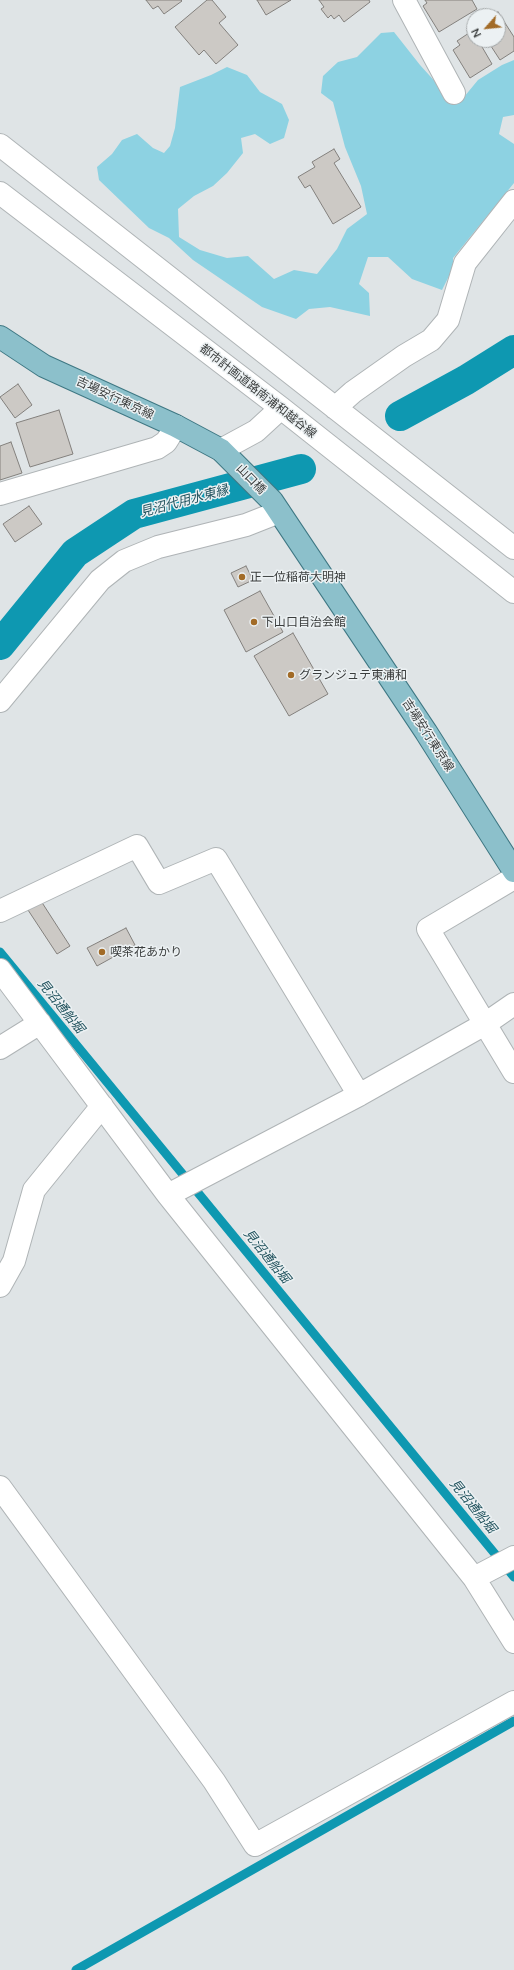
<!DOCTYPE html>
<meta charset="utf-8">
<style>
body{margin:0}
#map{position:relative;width:514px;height:1970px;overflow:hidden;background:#dfe4e6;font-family:Lato,sans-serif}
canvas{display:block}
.north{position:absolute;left:466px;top:8px;width:40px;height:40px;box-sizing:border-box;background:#ecf1f3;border:1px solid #a5a9aa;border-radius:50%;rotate:243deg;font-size:11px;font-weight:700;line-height:16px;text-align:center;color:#3a3d3d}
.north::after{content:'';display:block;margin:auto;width:14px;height:18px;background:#a26b27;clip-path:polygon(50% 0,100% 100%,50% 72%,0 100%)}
</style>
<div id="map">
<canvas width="514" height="1970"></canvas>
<div class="north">N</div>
</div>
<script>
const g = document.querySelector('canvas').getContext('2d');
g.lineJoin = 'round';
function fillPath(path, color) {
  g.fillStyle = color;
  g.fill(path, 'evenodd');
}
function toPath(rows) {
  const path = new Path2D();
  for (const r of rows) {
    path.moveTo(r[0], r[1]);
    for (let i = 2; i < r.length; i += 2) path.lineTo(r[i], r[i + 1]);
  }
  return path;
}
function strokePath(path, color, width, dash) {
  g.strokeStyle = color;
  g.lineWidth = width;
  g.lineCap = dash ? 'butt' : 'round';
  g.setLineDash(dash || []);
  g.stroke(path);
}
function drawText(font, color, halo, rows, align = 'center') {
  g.font = font + ' Lato,"Noto Sans JP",sans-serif';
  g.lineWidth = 3;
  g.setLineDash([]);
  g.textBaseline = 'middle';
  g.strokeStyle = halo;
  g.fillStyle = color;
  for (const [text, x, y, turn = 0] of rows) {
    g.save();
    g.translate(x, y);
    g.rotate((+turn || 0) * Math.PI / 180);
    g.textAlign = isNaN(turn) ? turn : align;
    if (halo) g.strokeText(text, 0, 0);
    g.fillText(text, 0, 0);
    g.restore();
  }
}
const green = toPath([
 [394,32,420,65,439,86,464,97,478,80,502,65,514,60,514,115,503,117,499,134,514,144,514,183,453,258,453,268,442,290,412,279,388,257,368,257,359,284,369,293,370,316,330,307,309,309,296,319,262,307,193,260,169,238,149,228,99,180,97,167,112,154,122,140,137,134,153,148,164,153,170,146,175,128,180,87,211,75,227,67,247,75,260,92,282,104,289,120,284,138,270,144,255,134,241,138,243,153,227,173,213,186,194,196,178,209,179,237,200,250,227,258,248,256,274,279,294,270,317,274,337,249,347,229,367,214,361,186,345,147,333,102,321,93,323,76,338,62,357,57,381,33]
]);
const stream = toPath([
 [0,952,514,1577],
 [76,1970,514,1721]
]);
const canal = toPath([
 [400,416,466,380,514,350],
 [0,645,75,553,134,514,301,469]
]);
const building = toPath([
 [146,0,181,0,182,1,164,14,158,6,153,9,146,0],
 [207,0,212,0,226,17,219,23,238,45,216,64,204,50,199,55,175,27,207,0],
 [257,0,291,0,266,15,257,0],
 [319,0,369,0,370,2,344,22,339,15,334,19,331,15,328,18,321,9,324,7,319,0],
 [425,0,472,0,477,9,439,32,423,6,427,3,425,0],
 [498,12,514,37,514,51,500,60,487,40,498,40,498,16,491,16,498,12],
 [472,31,474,40,478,40,492,64,470,78,453,50,460,45,457,41,472,31],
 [334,149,340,159,334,163,361,207,333,224,310,185,305,188,298,177,315,167,312,162,334,149],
 [18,384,32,405,15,418,0,397,18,384],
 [59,410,73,454,30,467,16,423,59,410],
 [11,442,22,473,0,480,0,446,11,442],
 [29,506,42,524,15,542,3,524,29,506],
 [246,566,253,580,238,587,231,573,246,566],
 [260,591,283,632,246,652,224,610,260,591],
 [293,633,328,694,289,716,254,656,293,633],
 [41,901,70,946,57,954,28,910,41,901],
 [126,928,135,945,97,966,87,948,126,928]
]);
const minor = toPath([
 [404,0,454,93],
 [0,145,514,548],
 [0,193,281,408,514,592],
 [335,408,353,392,404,356,431,340,448,320,465,263,514,201],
 [221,450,256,431,281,408],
 [0,494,157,448,166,442,176,426],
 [0,701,100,580,124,561,158,547,246,525,279,512],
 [514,878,428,929,514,1072],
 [0,911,137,846,159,883,216,859,359,1095],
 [0,970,168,1195,474,1578,514,1642],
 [0,1048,40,1023],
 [168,1195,359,1095,485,1024,514,1004],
 [0,1286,14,1261,34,1190,102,1106],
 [0,1487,214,1781,255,1845,514,1702],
 [474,1578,514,1557]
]);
const major = toPath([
 [0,337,44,366,176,426,221,450,272,501,426,732,514,871]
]);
const markers = [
 [242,577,4,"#a26b27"],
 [254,622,4,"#a26b27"],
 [291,675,4,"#a26b27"],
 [102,952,4,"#a26b27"]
];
const streetNames = [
 ["都市計画道路南浦和越谷線",258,391,38],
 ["吉場安行東京線",115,398,25],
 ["山口橋",251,479,46],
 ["吉場安行東京線",428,735,57]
];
const poiNames = [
 ["正一位稲荷大明神",250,577],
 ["下山口自治会館",262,622],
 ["グランジュテ東浦和",299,675],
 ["喫茶花あかり",110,952]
];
const waterNames = [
 ["見沼代用水東縁",184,501,-15],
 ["見沼通船堀",61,1006,51],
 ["見沼通船堀",267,1256,51],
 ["見沼通船堀",473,1506,51]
];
fillPath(green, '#8dd2e2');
strokePath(stream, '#0e98b1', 9);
strokePath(canal, '#0e98b1', 30);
fillPath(building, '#ccc9c5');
strokePath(building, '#83807d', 1);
strokePath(minor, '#afb4b6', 24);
strokePath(major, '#3e7783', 24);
strokePath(minor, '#fff', 22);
strokePath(major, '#8cc0cb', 22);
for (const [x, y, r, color] of markers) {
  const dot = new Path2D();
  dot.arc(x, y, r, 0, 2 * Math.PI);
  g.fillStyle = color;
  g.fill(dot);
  strokePath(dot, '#ecf1f3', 1.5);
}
drawText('12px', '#3a3d3d', '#ecf1f3', streetNames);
drawText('12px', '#3a3d3d', '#ecf1f3', poiNames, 'left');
drawText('italic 13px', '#23545f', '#ecf1f3', waterNames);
</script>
